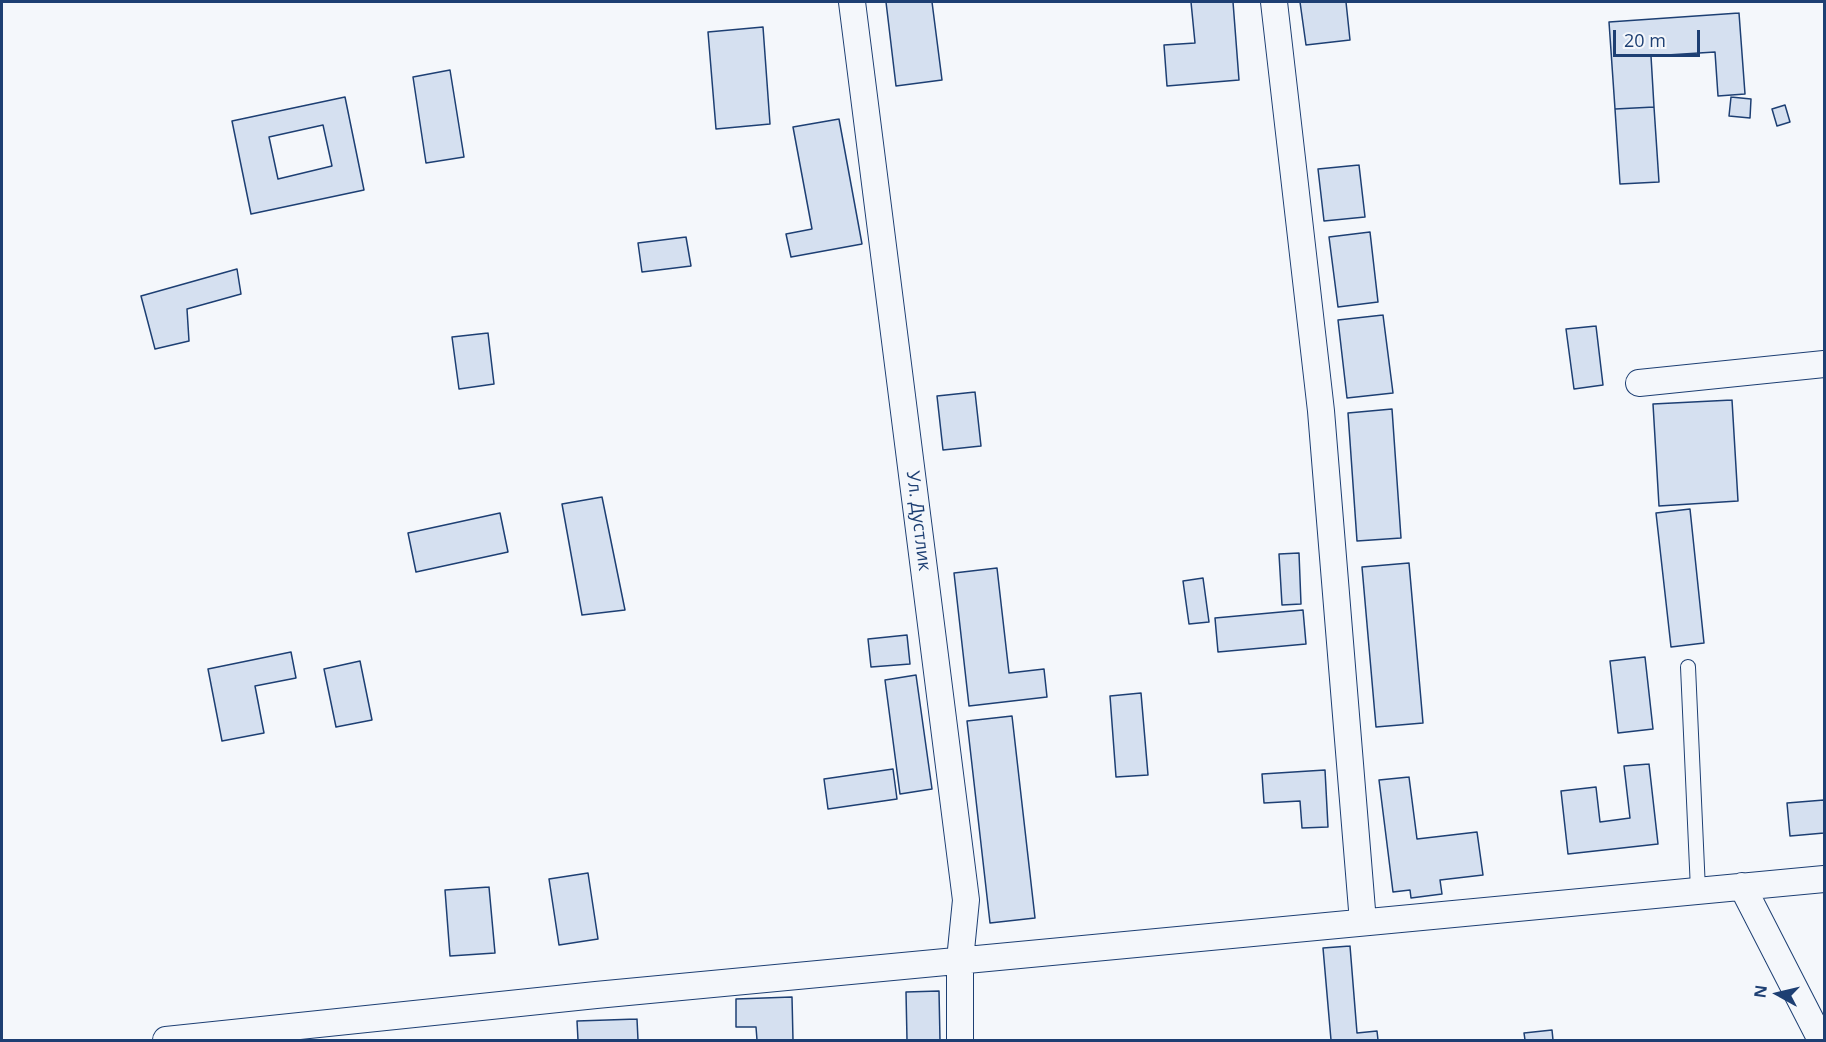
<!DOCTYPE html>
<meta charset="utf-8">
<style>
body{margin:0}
#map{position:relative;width:1826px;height:1042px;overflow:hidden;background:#f4f7fb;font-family:"Open Sans",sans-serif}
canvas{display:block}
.frame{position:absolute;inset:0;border:3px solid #1d3f73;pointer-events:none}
.north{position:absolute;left:1748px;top:964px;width:60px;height:60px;-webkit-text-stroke:4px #f4f7fb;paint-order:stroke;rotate:278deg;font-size:16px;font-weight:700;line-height:24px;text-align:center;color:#1d3f73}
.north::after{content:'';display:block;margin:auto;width:21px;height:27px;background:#1d3f73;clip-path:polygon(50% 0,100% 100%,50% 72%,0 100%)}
.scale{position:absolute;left:1613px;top:30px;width:87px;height:27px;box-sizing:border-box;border:3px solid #1d3f73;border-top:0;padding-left:8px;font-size:18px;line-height:21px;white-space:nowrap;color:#1d3f73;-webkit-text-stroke:4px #f4f7fb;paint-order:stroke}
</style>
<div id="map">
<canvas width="1826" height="1042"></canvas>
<div class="frame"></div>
<div class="north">N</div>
<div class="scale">20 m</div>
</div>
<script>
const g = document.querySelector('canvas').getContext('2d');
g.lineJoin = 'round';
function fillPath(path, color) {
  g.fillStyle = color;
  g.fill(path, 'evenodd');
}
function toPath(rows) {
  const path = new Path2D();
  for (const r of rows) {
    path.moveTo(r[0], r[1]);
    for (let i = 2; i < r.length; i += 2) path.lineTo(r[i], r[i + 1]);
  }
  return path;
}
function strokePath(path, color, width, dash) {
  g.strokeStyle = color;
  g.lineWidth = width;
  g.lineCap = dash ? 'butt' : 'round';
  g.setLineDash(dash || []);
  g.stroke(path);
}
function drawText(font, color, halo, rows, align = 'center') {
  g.font = font + ' "Open Sans",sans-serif';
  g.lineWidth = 4.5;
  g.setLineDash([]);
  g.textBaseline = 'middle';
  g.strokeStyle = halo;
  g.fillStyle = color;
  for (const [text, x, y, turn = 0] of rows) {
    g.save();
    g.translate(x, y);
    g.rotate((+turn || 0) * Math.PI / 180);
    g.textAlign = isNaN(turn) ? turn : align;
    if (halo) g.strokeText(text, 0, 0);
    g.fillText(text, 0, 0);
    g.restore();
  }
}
const building = toPath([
 [886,2,932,2,942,80,896,86,886,2],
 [1191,2,1233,2,1239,80,1167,86,1164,45,1195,43,1191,2],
 [1300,2,1346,2,1350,40,1306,45,1300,2],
 [1739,13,1745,94,1718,96,1715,52,1651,56,1654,107,1615,109,1609,22,1739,13],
 [763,27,770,124,716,129,708,32,763,27],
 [450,70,464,157,426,163,413,77,450,70],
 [345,97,364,190,251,214,232,121,345,97],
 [323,125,332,166,278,179,269,137,323,125],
 [1731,97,1751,99,1750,118,1729,116,1731,97],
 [1785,105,1790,122,1777,126,1772,109,1785,105],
 [1654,107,1659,182,1620,184,1615,109,1654,107],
 [839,119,862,244,791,257,786,234,812,229,793,127,839,119],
 [1359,165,1365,217,1324,221,1318,169,1359,165],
 [1370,232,1378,302,1338,307,1329,237,1370,232],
 [686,237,691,266,642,272,638,243,686,237],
 [237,269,241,294,187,309,189,341,155,349,141,296,237,269],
 [1383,315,1393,393,1347,398,1338,320,1383,315],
 [1596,326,1603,385,1574,389,1566,329,1596,326],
 [488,333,494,384,459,389,452,337,488,333],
 [975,392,981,446,943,450,937,396,975,392],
 [1732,400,1738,501,1659,506,1653,404,1732,400],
 [1392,409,1401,538,1357,541,1348,413,1392,409],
 [602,497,625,610,582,615,562,504,602,497],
 [1690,509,1704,643,1671,647,1656,513,1690,509],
 [500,513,508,552,416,572,408,533,500,513],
 [1299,553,1301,604,1282,605,1279,554,1299,553],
 [1409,563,1423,723,1376,727,1362,567,1409,563],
 [997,568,1009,673,1044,669,1047,697,969,706,954,573,997,568],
 [1203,578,1209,622,1189,624,1183,581,1203,578],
 [1303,610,1306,644,1218,652,1215,618,1303,610],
 [907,635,910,664,871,667,868,639,907,635],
 [291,652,296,678,255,686,264,733,222,741,208,669,291,652],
 [1645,657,1653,729,1618,733,1610,661,1645,657],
 [360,661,372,720,336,727,324,669,360,661],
 [916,675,932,789,900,794,885,680,916,675],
 [1141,693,1148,775,1116,777,1110,696,1141,693],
 [1012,716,1035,918,990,923,967,721,1012,716],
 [1649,764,1658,844,1568,854,1561,791,1596,787,1600,822,1630,818,1624,766,1649,764],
 [893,769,897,799,828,809,824,779,893,769],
 [1325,770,1328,827,1302,828,1300,801,1264,803,1262,774,1325,770],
 [1409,777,1417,839,1477,832,1483,875,1440,880,1442,894,1411,898,1410,890,1393,892,1379,780,1409,777],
 [1824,800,1824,833,1790,836,1787,803,1824,800],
 [588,873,598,939,559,945,549,879,588,873],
 [489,887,495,953,450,956,445,890,489,887],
 [1350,946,1357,1033,1377,1031,1378,1040,1331,1040,1323,948,1350,946],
 [939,991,940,1040,907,1040,906,992,939,991],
 [792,997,793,1040,757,1040,756,1027,736,1027,736,999,792,997],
 [637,1019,638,1040,578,1040,577,1021,637,1019],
 [1552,1030,1553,1040,1525,1040,1524,1033,1552,1030]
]);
const service = toPath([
 [1688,667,1698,890]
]);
const minor = toPath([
 [852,2,966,900,960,960,960,1040],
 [1274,2,1321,411,1363,922],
 [1639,383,1824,364],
 [1742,886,1821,1040],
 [166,1040,596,995,1824,879]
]);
const streetNames = [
 ["Ул. Дустлик",918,521,83]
];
fillPath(building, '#d5e0f0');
strokePath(building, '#1d3f73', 1.5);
strokePath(service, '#1d3f73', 16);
strokePath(minor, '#1d3f73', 28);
strokePath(service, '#f4f7fb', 14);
strokePath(minor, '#f4f7fb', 26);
drawText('18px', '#1d3f73', '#f4f7fb', streetNames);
</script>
